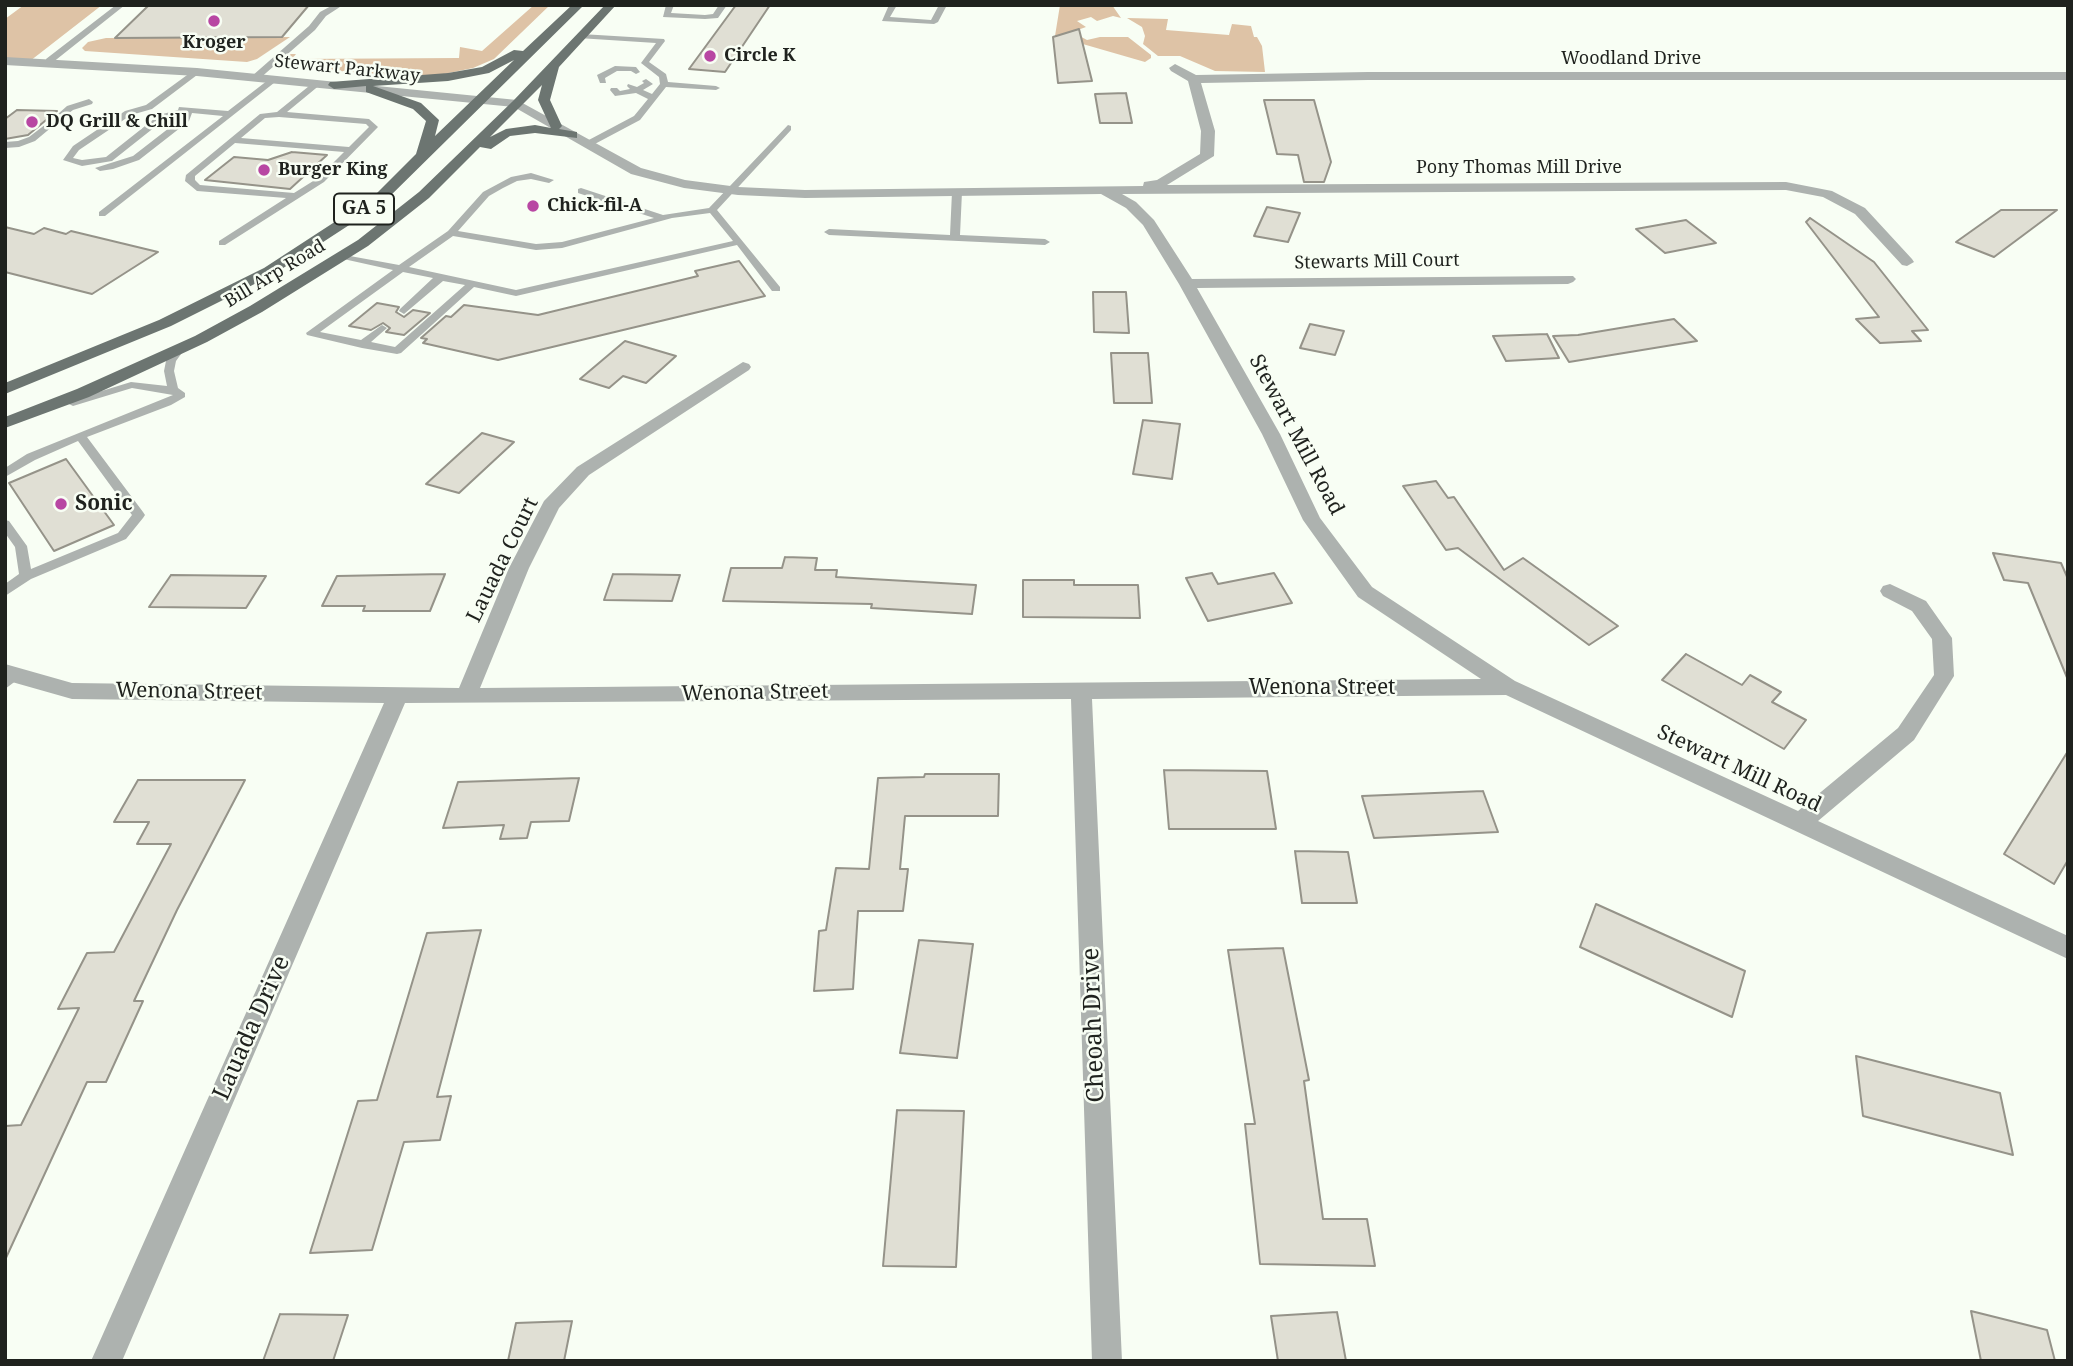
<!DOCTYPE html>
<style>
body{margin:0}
#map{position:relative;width:2073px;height:1366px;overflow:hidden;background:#f8fef4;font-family:"Noto Serif",serif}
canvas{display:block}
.frame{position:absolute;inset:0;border:7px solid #1f221e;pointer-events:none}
</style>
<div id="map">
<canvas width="2073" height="1366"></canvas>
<div class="frame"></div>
</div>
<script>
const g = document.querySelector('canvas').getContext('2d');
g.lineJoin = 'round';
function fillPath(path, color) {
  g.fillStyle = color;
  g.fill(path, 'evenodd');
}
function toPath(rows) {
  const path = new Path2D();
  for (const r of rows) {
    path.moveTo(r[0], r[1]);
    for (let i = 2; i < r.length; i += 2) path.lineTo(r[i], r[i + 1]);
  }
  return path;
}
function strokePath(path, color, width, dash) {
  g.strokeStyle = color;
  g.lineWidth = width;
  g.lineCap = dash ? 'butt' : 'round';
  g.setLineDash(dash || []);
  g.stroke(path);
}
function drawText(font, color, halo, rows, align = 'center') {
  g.font = font + ' "Noto Serif",serif';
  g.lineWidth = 5;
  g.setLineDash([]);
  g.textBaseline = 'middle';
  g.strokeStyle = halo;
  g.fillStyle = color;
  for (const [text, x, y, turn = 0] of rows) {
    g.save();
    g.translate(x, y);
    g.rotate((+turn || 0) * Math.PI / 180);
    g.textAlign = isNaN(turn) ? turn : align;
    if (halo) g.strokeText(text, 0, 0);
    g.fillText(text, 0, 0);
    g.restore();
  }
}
const green = toPath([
 [24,5,102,5,30,61,5,61,5,19],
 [534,5,550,5,494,59,473,68,434,76,413,77,290,67,283,63,289,54,296,54,292,59,459,58,460,47,482,51],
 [1060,5,1112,5,1121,18,1113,16,1097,21,1091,17,1077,21,1086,27,1072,32,1087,40,1100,37,1128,37,1151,55,1151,58,1145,62,1055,36],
 [1127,18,1168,19,1166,30,1229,35,1232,24,1251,26,1254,37,1257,37,1262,46,1265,72,1215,71,1180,56,1158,56,1143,44,1145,36,1142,27],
 [290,37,257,59,247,62,85,51,82,48,88,42,106,38]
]);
const building = toPath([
 [149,5,309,5,282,37,115,38,149,5],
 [736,5,770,5,725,72,689,69,736,5],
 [1079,29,1092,81,1058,83,1053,37,1079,29],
 [1126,93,1132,123,1100,123,1095,94,1126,93],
 [1264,100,1314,100,1331,162,1324,182,1304,182,1298,155,1277,154,1264,100],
 [17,110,57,111,28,135,5,139,5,119,17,110],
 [292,152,327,155,290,189,205,180,234,157,268,160,292,152],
 [1267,207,1300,213,1288,242,1254,236,1267,207],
 [2001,210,2057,210,1994,257,1956,242,2001,210],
 [1810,218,1874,262,1928,330,1912,331,1921,341,1880,343,1856,319,1879,317,1806,222,1810,218],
 [1686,220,1716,243,1665,253,1636,229,1686,220],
 [5,227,34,234,44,228,66,234,71,231,158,252,92,294,5,272,5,227],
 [739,261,765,296,498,360,423,343,427,339,421,338,446,316,451,317,464,305,538,315,698,276,695,271,739,261],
 [1093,292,1126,292,1129,333,1094,332,1093,292],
 [377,303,399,307,396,312,404,317,413,310,430,313,404,335,386,332,390,328,383,323,371,330,349,326,377,303],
 [1674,319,1697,341,1569,362,1553,336,1578,335,1674,319],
 [1310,324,1344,331,1335,355,1300,348,1310,324],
 [1547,334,1559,358,1506,361,1493,336,1547,334],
 [625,341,676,356,646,383,623,376,609,388,580,379,625,341],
 [1111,353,1148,353,1152,403,1114,403,1111,353],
 [1143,420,1180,424,1172,479,1133,474,1143,420],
 [482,433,514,442,459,493,426,484,482,433],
 [66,459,114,525,54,551,9,483,66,459],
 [1436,481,1448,498,1454,497,1504,570,1523,558,1618,626,1589,645,1458,548,1446,550,1403,486,1436,481],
 [1993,553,2061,563,2068,579,2068,680,2028,583,2004,580,1993,553],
 [785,557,817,558,815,570,837,570,836,577,976,585,972,614,871,608,872,604,723,601,731,568,782,568,785,557],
 [1212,573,1218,584,1274,573,1292,603,1208,621,1186,578,1212,573],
 [445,574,430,611,363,611,365,606,322,606,337,576,445,574],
 [613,574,680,575,672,601,604,600,613,574],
 [171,575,266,576,246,608,149,607,171,575],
 [1023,580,1074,580,1074,585,1138,585,1140,618,1023,617,1023,580],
 [1686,654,1742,685,1750,675,1781,692,1772,702,1806,720,1784,749,1662,680,1686,654],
 [2068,751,2068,860,2054,884,2004,854,2068,751],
 [1164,770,1267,771,1276,829,1169,829,1164,770],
 [925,774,999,774,998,816,905,816,900,869,908,869,903,911,858,911,853,989,814,991,819,931,826,930,836,868,869,869,878,778,924,777,925,774],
 [579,778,569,821,531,822,527,838,500,839,504,825,443,828,458,782,579,778],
 [138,780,245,780,177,910,134,1001,143,1001,106,1082,87,1082,5,1260,5,1126,21,1125,79,1008,58,1009,87,953,114,952,171,844,137,844,149,822,114,822,138,780],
 [1483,791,1498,832,1374,838,1362,796,1483,791],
 [1295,851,1348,852,1357,903,1302,903,1295,851],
 [1596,904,1745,971,1732,1017,1580,947,1596,904],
 [481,930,437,1097,451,1096,440,1140,404,1142,372,1250,310,1253,358,1101,377,1100,427,933,481,930],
 [919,940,973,944,957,1058,900,1053,919,940],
 [1283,948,1309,1080,1304,1081,1323,1219,1367,1219,1375,1266,1260,1264,1245,1124,1255,1124,1228,950,1283,948],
 [1856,1056,2000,1093,2013,1155,1863,1116,1856,1056],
 [897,1110,964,1111,956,1267,883,1266,897,1110],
 [1971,1311,2047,1330,2055,1361,1981,1361,1971,1311],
 [1337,1312,1346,1361,1278,1361,1271,1316,1337,1312],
 [280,1314,348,1315,333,1361,263,1361,280,1314],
 [572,1321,564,1361,508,1361,516,1323,572,1321]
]);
const service = toPath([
 [116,5,125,5,52,63,46,63,46,59,116,5],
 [333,5,343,5,326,16,315,30,258,80,252,80,252,76,309,26,320,12,333,5],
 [666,5,674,5,671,13,705,15,713,14,719,5,727,5,718,18,705,19,663,17,666,5],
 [889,5,897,5,890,17,931,20,939,5,947,5,938,22,934,24,882,21,889,5],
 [581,34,664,39,665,41,649,62,666,74,668,82,716,86,720,88,716,90,666,87,640,120,591,146,585,146,585,142,634,116,648,99,636,93,615,96,610,90,611,88,617,88,620,91,630,89,627,86,628,84,637,87,644,83,642,81,646,79,653,84,643,90,652,94,660,84,659,77,641,63,656,43,578,38,577,36,581,34],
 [615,66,636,67,640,72,636,74,631,71,617,71,605,78,606,83,600,83,597,75,615,66],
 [194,70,201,72,152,109,131,115,79,150,73,158,82,160,106,157,159,115,178,110,179,107,228,111,272,77,279,79,105,216,99,216,99,212,223,116,192,113,189,121,139,160,113,169,100,171,95,168,133,156,182,118,183,113,165,119,112,161,82,166,63,160,73,146,125,111,146,105,194,70],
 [314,82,321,84,287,112,369,119,378,127,324,182,225,245,219,245,219,241,286,198,197,191,185,181,186,175,260,114,277,112,314,82],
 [279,117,366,124,369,127,349,147,241,138,265,118,279,117],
 [235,143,344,152,318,178,294,193,200,185,195,180,195,176,235,143],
 [89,99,93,102,92,104,73,110,65,116,58,114,67,106,89,99],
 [50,121,54,124,53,126,35,141,19,147,5,148,5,142,18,141,29,137,50,121],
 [788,125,791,126,791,130,717,210,780,287,780,291,772,291,737,245,516,296,474,287,401,353,397,354,362,348,307,335,306,333,393,270,339,258,339,254,399,265,448,231,483,192,511,177,531,173,554,180,549,183,531,179,517,181,503,188,489,196,458,231,536,244,562,242,654,218,578,193,578,189,581,188,663,215,709,208,788,125],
 [710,213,733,241,516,290,409,267,453,236,536,250,562,248,672,218,710,213],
 [403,272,433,278,400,309,399,311,404,314,443,281,465,285,395,347,371,342,387,328,382,325,361,340,320,332,403,272],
 [957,189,962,192,960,235,1045,239,1050,242,1045,245,829,235,824,232,829,229,950,235,952,192,957,189],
 [179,347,184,350,176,361,174,371,178,388,185,393,185,397,171,405,87,437,143,512,145,515,143,518,126,539,31,579,5,596,5,584,19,574,15,547,5,533,5,520,9,521,27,546,31,569,118,533,132,515,78,441,35,460,5,477,5,468,27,454,173,395,132,388,73,406,67,403,69,401,131,382,167,386,164,371,166,361,175,348,179,347],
 [14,672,21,677,5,689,5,676,14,672]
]);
const minor = toPath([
 [5,57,197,68,517,100,641,168,685,180,738,187,805,190,1143,186,1144,182,1157,180,1200,154,1201,131,1188,81,1171,71,1169,68,1175,64,1196,75,1368,72,2068,72,2068,80,1368,80,1201,83,1215,131,1214,156,1167,185,1786,182,1832,191,1865,208,1912,259,1914,262,1907,266,1902,265,1855,214,1823,197,1786,190,1122,194,1136,202,1154,220,1192,279,1573,276,1576,279,1573,282,1568,284,1197,288,1280,434,1320,518,1372,587,1515,681,1798,811,1898,728,1934,675,1932,639,1912,611,1883,596,1880,591,1883,586,1890,584,1926,601,1952,638,1954,676,1914,740,1818,821,2068,936,2068,959,1506,695,1092,699,1122,1361,1092,1361,1071,699,405,703,122,1361,91,1361,384,703,72,699,5,680,5,664,72,683,459,688,509,568,544,501,577,467,743,362,749,364,751,367,749,370,589,475,559,508,529,568,480,688,1481,679,1358,597,1303,520,1262,434,1179,284,1143,225,1126,208,1101,194,805,198,738,195,684,188,631,174,514,107,197,76,5,65,5,57]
]);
const primary = toPath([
 [572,5,584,5,383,203,274,274,235,294,171,326,5,394,5,383,159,320,264,268,373,197,416,154,426,121,413,109,366,92,366,86,334,89,328,85,330,82,448,73,482,67,514,50,523,51,572,5],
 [514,60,435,136,439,120,421,103,373,86,448,81,489,73,514,60],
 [605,5,616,5,559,67,550,100,562,126,559,129,577,132,577,138,535,133,510,136,491,149,480,147,429,198,368,246,262,312,207,342,89,397,5,428,5,417,77,389,195,336,250,306,358,240,419,192,513,101,605,5],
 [542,85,538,100,551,128,535,125,506,129,490,137,542,85]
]);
const markers = [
 [214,21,7,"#b847a3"],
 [710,56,7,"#b847a3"],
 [32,122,7,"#b847a3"],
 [264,170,7,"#b847a3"],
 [533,206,7,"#b847a3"],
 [61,504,7,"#b847a3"]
];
const farPoinames = [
 ["Kroger",214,43,"center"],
 ["Circle K",724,56],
 ["DQ Grill & Chill",46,122],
 ["Burger King",278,170],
 ["Chick-fil-A",547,206]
];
const farStreetnames = [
 ["Woodland Drive",1631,59],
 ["Stewart Parkway",347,69,6],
 ["Pony Thomas Mill Drive",1519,168],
 ["Stewarts Mill Court",1377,262,-1],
 ["Bill Arp Road",275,274,-31]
];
const shields = [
 [364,209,60]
];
const shieldNames = [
 ["GA 5",364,209]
];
const streetNames = [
 ["Stewart Mill Road",1296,435,62],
 ["Lauada Court",503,560,-64],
 ["Wenona Street",1322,688],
 ["Wenona Street",189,692,1],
 ["Wenona Street",755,693,-1],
 ["Stewart Mill Road",1739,769,25]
];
const poiNames = [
 ["Sonic",75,504]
];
const nearStreetnames = [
 ["Cheoah Drive",1094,1025,-92],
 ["Lauada Drive",252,1028,-66]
];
fillPath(green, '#dec3a6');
fillPath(building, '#e0dfd4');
strokePath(building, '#959389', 2);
fillPath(service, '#adb2af');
fillPath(minor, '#adb2af');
fillPath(primary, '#6c7571');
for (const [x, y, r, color] of markers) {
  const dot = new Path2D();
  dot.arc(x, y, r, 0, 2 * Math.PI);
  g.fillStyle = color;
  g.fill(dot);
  strokePath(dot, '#f8fef4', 2.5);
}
drawText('bold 18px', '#1f221e', '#f8fef4', farPoinames, 'left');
drawText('18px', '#1f221e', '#f8fef4', farStreetnames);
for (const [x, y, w] of shields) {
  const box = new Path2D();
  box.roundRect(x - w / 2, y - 15.5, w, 31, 5);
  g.fillStyle = '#f8fef4';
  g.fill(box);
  strokePath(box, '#1f221e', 2);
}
drawText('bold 19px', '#1f221e', null, shieldNames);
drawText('21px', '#1f221e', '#f8fef4', streetNames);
drawText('bold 21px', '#1f221e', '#f8fef4', poiNames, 'left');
drawText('24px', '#1f221e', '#f8fef4', nearStreetnames);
</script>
